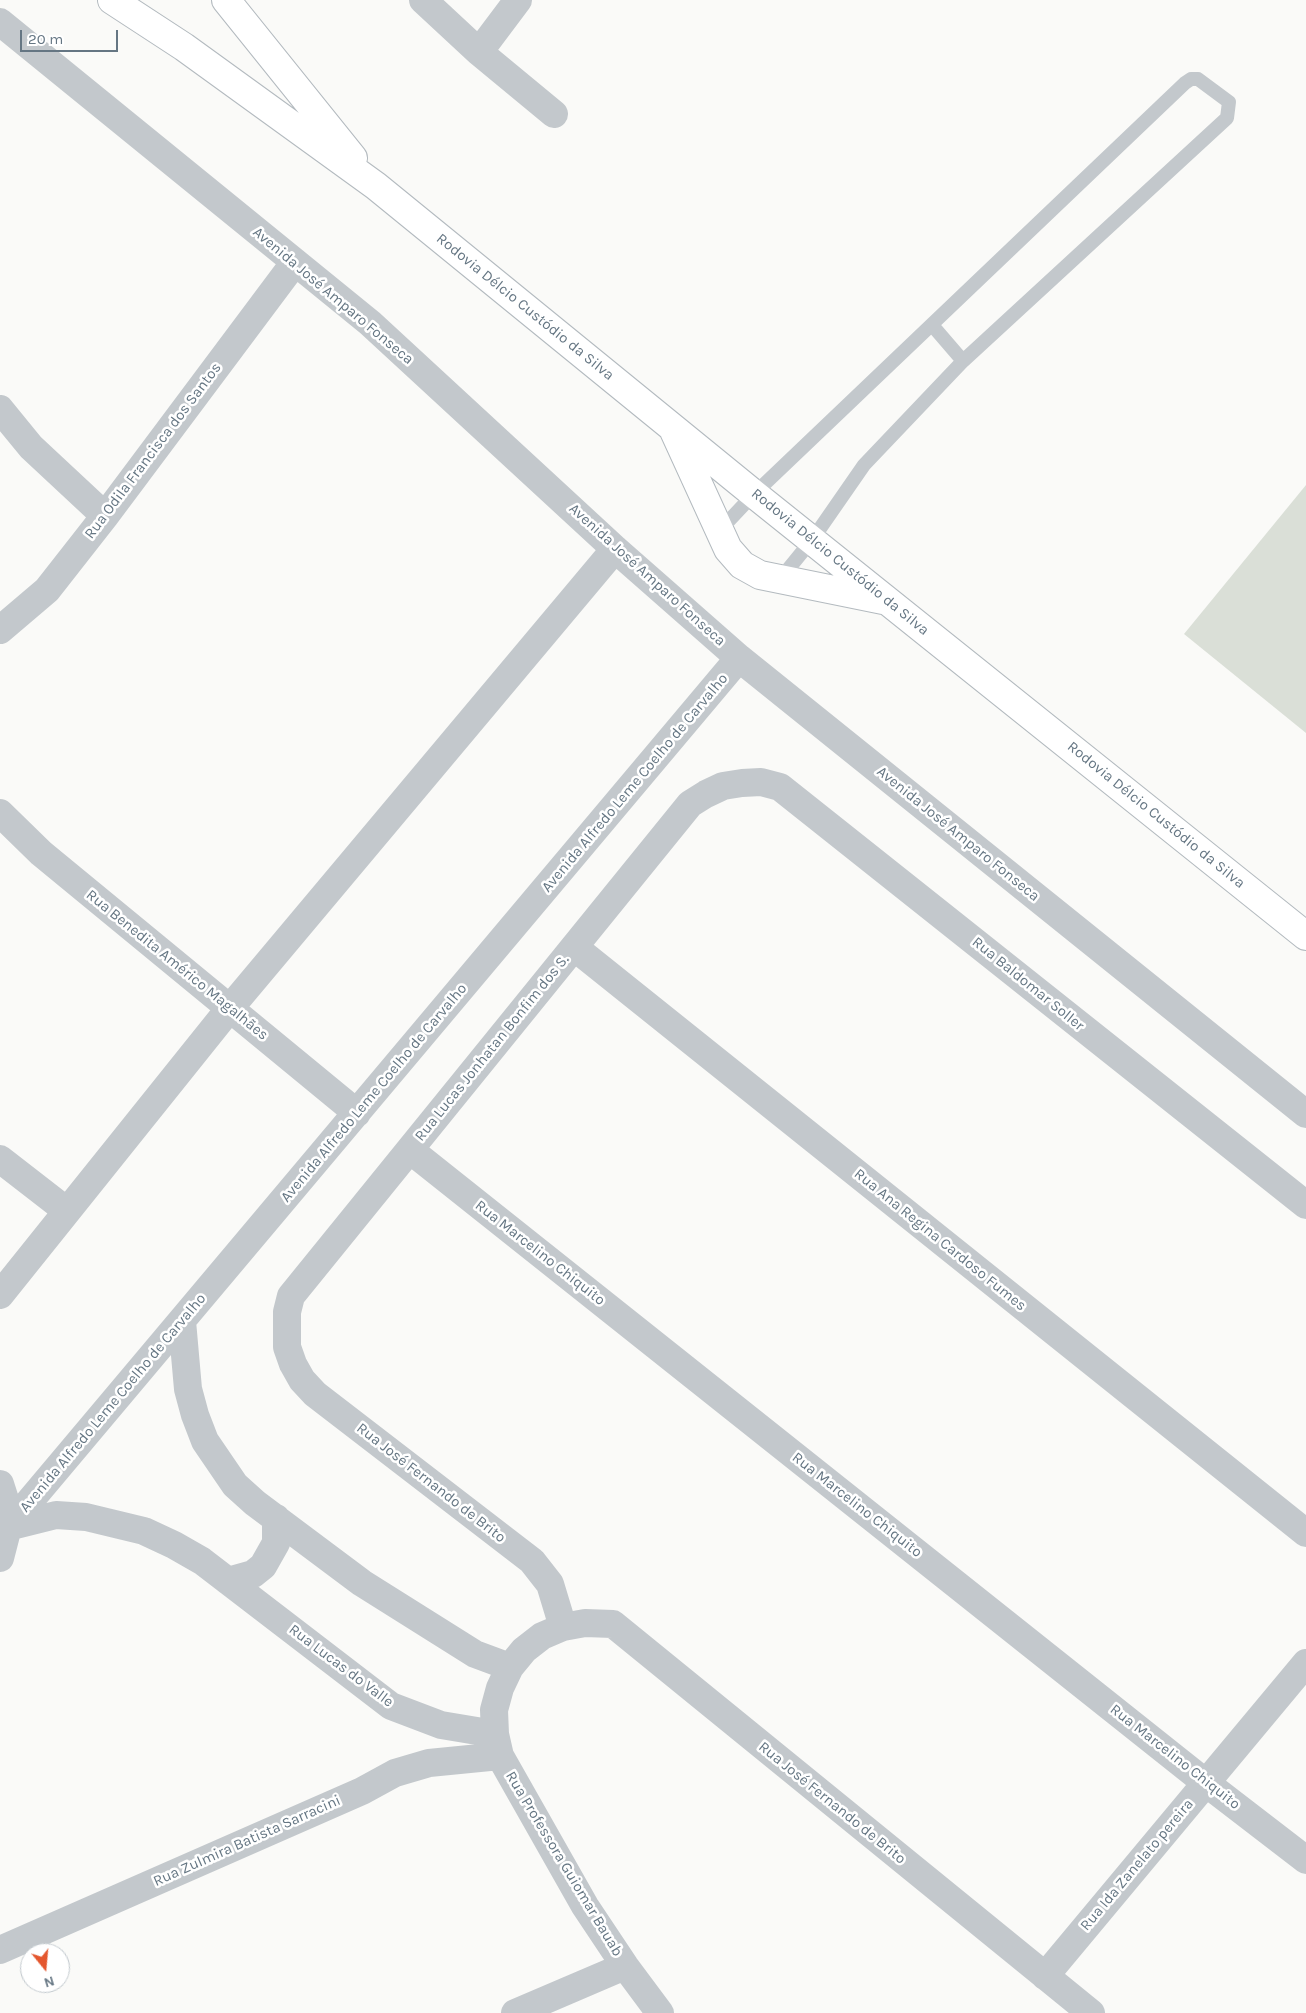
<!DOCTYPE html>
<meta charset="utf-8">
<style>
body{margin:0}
#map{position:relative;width:1306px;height:2013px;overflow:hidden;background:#fafaf8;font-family:Karla,sans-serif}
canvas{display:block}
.north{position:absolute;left:20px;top:1943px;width:50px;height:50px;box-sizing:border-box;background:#fff;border:1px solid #c1c8cd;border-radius:50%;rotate:163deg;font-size:14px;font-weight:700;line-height:20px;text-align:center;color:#657683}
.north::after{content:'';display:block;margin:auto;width:18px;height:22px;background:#e4572e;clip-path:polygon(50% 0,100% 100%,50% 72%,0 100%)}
.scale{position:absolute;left:20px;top:30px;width:98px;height:22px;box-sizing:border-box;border:2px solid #657683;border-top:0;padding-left:6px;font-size:15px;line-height:18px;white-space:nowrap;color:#657683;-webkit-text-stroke:4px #fff;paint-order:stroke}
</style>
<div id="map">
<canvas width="1306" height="2013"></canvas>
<div class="north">N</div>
<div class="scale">20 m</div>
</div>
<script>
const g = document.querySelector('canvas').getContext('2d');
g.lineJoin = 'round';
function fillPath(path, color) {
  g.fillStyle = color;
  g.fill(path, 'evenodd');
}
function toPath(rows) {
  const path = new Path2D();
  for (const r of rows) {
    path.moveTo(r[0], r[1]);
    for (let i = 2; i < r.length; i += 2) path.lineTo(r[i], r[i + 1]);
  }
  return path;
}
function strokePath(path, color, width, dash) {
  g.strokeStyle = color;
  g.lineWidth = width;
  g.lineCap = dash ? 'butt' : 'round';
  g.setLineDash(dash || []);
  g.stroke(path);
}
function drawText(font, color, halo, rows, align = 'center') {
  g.font = font + ' Karla,sans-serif';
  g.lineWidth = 5;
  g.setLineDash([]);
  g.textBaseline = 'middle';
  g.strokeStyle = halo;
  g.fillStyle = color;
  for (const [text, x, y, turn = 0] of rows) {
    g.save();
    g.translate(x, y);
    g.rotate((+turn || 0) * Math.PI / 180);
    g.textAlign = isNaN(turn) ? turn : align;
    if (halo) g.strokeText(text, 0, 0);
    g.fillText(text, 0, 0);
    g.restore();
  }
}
const green = toPath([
 [1306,485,1306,733,1184,634]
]);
const lane = toPath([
 [932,325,963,361],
 [720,530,754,494,1185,83,1191,79,1198,79,1229,102,1227,118,963,361,864,465,812,540,781,578]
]);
const street = toPath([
 [423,0,479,52,554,114],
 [0,22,370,323,615,549,739,658,1306,1114],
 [479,52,518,0],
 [0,409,31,447,105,516],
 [0,630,47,590,105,516,295,262],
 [0,813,41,853,357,1113],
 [574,947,1306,1533],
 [410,1150,1206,1783,1306,1860],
 [0,1159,67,1211],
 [0,1295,230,1008,615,549],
 [182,1321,188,1389,195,1415,205,1441,235,1485,255,1503,362,1583,475,1654,510,1667],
 [0,1484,7,1506,8,1527,0,1558],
 [8,1527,739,658],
 [8,1527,56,1515,86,1517,144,1531,174,1545,202,1561,391,1706,441,1725,495,1734],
 [228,1581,253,1574,263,1566,276,1543,276,1518],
 [563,1627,550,1584,532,1561,315,1394,302,1380,293,1364,287,1347,287,1312,291,1296,690,804,706,794,723,786,742,783,761,782,780,787,1306,1205],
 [0,1950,362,1791,395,1773,429,1763,500,1756],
 [1045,1976,1306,1663],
 [515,2013,625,1966],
 [660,2013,625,1966,585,1906,500,1756,495,1734,494,1710,500,1688,510,1667,524,1650,542,1636,563,1627,585,1623,613,1624,1091,2013]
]);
const secondary = toPath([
 [112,0,184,47,376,186,754,494,1306,936],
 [226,0,353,158],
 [674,431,728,549,742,565,760,575,883,600]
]);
const streetNames = [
 ["Avenida José Amparo Fonseca",333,296,40],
 ["Rodovia Délcio Custódio da Silva",525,307,39],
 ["Rua Odila Francisca dos Santos",153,451,-53],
 ["Rodovia Délcio Custódio da Silva",840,562,39],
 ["Avenida José Amparo Fonseca",647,575,42],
 ["Avenida Alfredo Leme Coelho de Carvalho",635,783,-50],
 ["Rodovia Délcio Custódio da Silva",1156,815,39],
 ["Avenida José Amparo Fonseca",958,834,39],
 ["Rua Benedita Américo Magalhães",177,965,39],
 ["Rua Baldomar Soller",1028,984,39],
 ["Rua Lucas Jonhatan Bonfim dos S.",492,1048,-51],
 ["Avenida Alfredo Leme Coelho de Carvalho",374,1093,-50],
 ["Rua Ana Regina Cardoso Fumes",940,1240,39],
 ["Rua Marcelino Chiquito",540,1253,38],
 ["Avenida Alfredo Leme Coelho de Carvalho",113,1403,-50],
 ["Rua José Fernando de Brito",431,1483,38],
 ["Rua Marcelino Chiquito",857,1505,38],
 ["Rua Lucas do Valle",341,1666,37],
 ["Rua Marcelino Chiquito",1175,1757,38],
 ["Rua José Fernando de Brito",832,1803,39],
 ["Rua Zulmira Batista Sarracini",247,1841,-24],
 ["Rua Professora Guiomar Bauab",564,1864,59],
 ["Rua Ida Zanelato pereira",1137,1865,-50]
];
fillPath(green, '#dadfd7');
strokePath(secondary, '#b3babf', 30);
strokePath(lane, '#c3c8cc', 14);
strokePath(street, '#c3c8cc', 28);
strokePath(secondary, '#fff', 28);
drawText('15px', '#657683', '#fff', streetNames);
</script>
